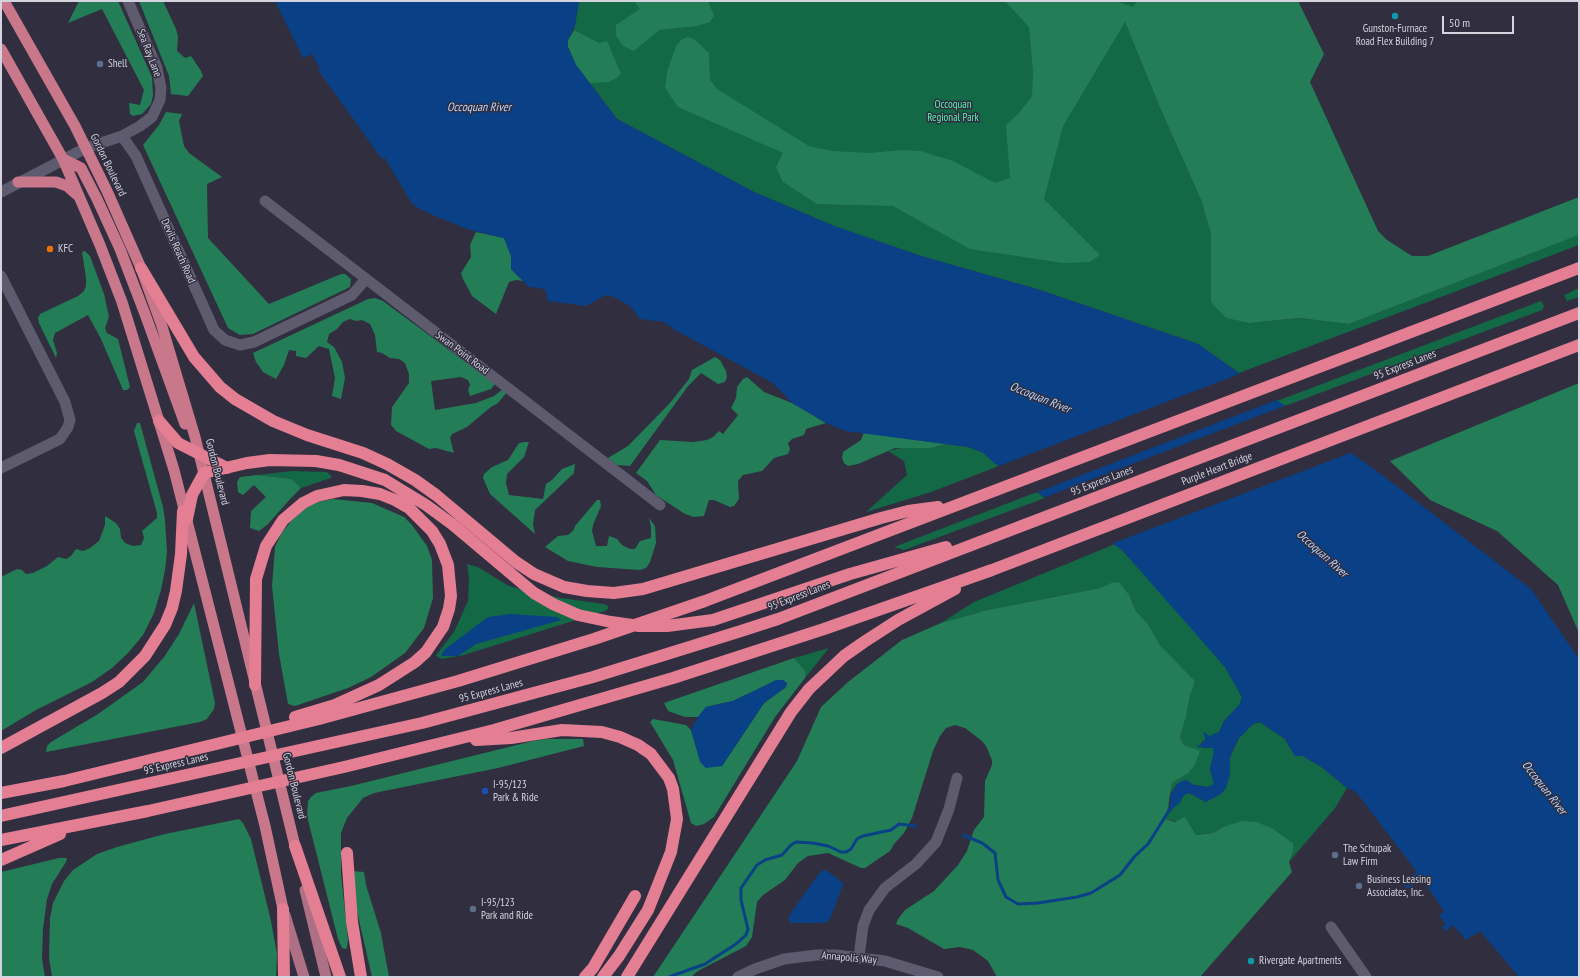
<!DOCTYPE html>
<style>
body{margin:0}
#map{position:relative;width:1580px;height:978px;overflow:hidden;background:#302e3f;font-family:"PT Sans Narrow",sans-serif}
canvas{display:block}
.frame{position:absolute;inset:0;border:2px solid #d4d3de;pointer-events:none}
.scale{position:absolute;left:1442px;top:16px;width:72px;height:18px;box-sizing:border-box;border:2px solid #d4d3de;border-top:0;padding-left:5px;font-size:12px;line-height:14px;white-space:nowrap;color:#d4d3de;-webkit-text-stroke:3px #302e3f;paint-order:stroke}
</style>
<div id="map">
<canvas width="1580" height="978"></canvas>
<div class="frame"></div>
<div class="scale">50 m</div>
</div>
<script>
const g = document.querySelector('canvas').getContext('2d');
g.lineJoin = 'round';
function fillPath(path, color) {
  g.fillStyle = color;
  g.fill(path, 'evenodd');
}
function toPath(rows) {
  const path = new Path2D();
  for (const r of rows) {
    path.moveTo(r[0], r[1]);
    for (let i = 2; i < r.length; i += 2) path.lineTo(r[i], r[i + 1]);
  }
  return path;
}
function strokePath(path, color, width, dash) {
  g.strokeStyle = color;
  g.lineWidth = width;
  g.lineCap = dash ? 'butt' : 'round';
  g.setLineDash(dash || []);
  g.stroke(path);
}
function drawText(font, color, halo, rows, align = 'center') {
  g.font = font + ' "PT Sans Narrow",sans-serif';
  g.lineWidth = 3;
  g.setLineDash([]);
  g.textBaseline = 'middle';
  g.strokeStyle = halo;
  g.fillStyle = color;
  for (const [text, x, y, turn = 0] of rows) {
    g.save();
    g.translate(x, y);
    g.rotate((+turn || 0) * Math.PI / 180);
    g.textAlign = isNaN(turn) ? turn : align;
    if (halo) g.strokeText(text, 0, 0);
    g.fillText(text, 0, 0);
    g.restore();
  }
}
const green = toPath([
 [579,1,1137,1,1125,22,1160,108,1201,200,1211,234,1212,267,1250,323,1299,318,1349,324,1579,235,1579,245,1239,373,1198,344,1040,290,921,256,834,226,754,192,617,119,576,65,574,30],
 [1579,288,1579,297,1567,301,1564,295],
 [1541,301,1544,306,1542,310,1285,406,1277,401],
 [947,444,968,447,982,452,999,466,931,492,866,512,907,475,904,461,888,451,905,447,931,448],
 [292,471,327,472,331,476,331,478,301,488,292,479,257,475],
 [1037,492,1045,498,904,550,894,547],
 [1115,544,1122,550,1166,598,1225,667,1242,697,1240,704,1224,721,1219,732,1210,736,1204,733,1206,739,1201,743,1203,748,1213,748,1214,752,1210,769,1214,784,1208,787,1194,785,1186,780,1177,784,1170,794,1168,812,1180,802,1184,795,1189,793,1206,802,1230,775,1230,757,1239,738,1253,724,1260,722,1285,739,1295,756,1303,756,1323,768,1347,788,1335,808,1289,862,1293,852,1293,843,1272,828,1257,822,1223,827,1213,833,1195,835,1190,825,1166,819,1172,783,1187,774,1199,752,1184,745,1180,737,1186,717,1190,696,1195,681,1160,645,1148,624,1136,611,1129,595,1111,583,1100,588,987,610,941,623,974,602],
 [467,564,478,567,509,586,561,598,604,604,608,606,608,609,605,611,464,655,442,659,436,656,437,654,454,632,468,601,469,578],
 [829,648,805,678,806,672,794,658]
]);
const forest = toPath([
 [79,1,118,1,152,77,153,95,151,104,142,114,133,116,130,114,129,103,140,105,144,90,102,9,68,23],
 [139,1,163,1,176,29,178,36,177,51,185,58,191,56,201,71,203,76,188,96,171,94,169,76],
 [634,1,708,1,714,16,710,22,697,26,659,30,634,51,623,46,616,36,616,25,640,9],
 [1005,1,1117,1,1133,7,1137,1,1298,1,1324,54,1310,82,1378,231,1387,240,1412,256,1428,256,1579,197,1579,235,1349,324,1299,318,1250,323,1226,318,1211,302,1211,234,1201,200,1160,108,1125,22,1063,126,1044,199,1100,255,1090,262,1063,263,970,249,893,206,817,204,783,182,776,167,783,153,678,107,665,88,667,72,676,46,682,39,688,37,694,39,709,53,710,80,717,89,809,146,832,151,869,153,902,150,921,151,953,161,995,183,1010,178,1006,125,1020,112,1032,96,1033,71,1029,27],
 [574,30,599,43,607,41,621,74,615,79,608,82,590,83,576,65,568,47,568,40],
 [166,112,182,114,179,121,184,146,189,153,222,177,207,184,208,238,269,304,341,274,345,274,351,279,350,287,253,334,240,335,228,328,143,145,159,125],
 [476,232,504,238,511,256,511,269,523,281,516,280,509,282,496,314,472,296,463,279,461,273,471,257,470,245],
 [85,251,90,256,104,294,109,317,105,328,107,333,118,339,130,387,127,390,123,390,101,339,88,315,55,333,53,340,57,353,56,358,39,323,38,318,40,314,78,296,84,291,86,286,86,278,82,252],
 [375,298,383,301,495,384,491,389,470,396,468,390,470,385,468,380,461,377,431,381,435,410,476,403,494,396,503,389,507,392,498,403,491,407,467,427,452,434,450,438,454,453,436,448,429,449,396,431,391,425,392,407,409,383,409,374,405,363,399,359,390,358,382,353,377,352,375,335,370,324,362,320,356,321,350,319,343,322,337,329,329,334,327,342,334,347,342,362,345,378,341,399,332,396,335,378,329,349,319,346,306,358,296,356,296,351,289,350,284,365,276,379,263,372,256,362,253,353,368,299],
 [715,357,720,360,726,371,727,377,725,382,718,384,701,373,688,386,630,466,617,465,608,458,628,446,670,403,689,379,692,370],
 [747,377,764,392,792,403,826,423,806,429,804,435,792,439,788,443,790,449,788,454,774,458,762,471,743,475,738,481,739,499,734,506,730,507,714,500,709,500,704,516,694,517,685,514,656,495,647,481,636,473,660,440,693,442,707,440,713,437,719,431,723,434,738,415,731,408,736,398,737,387,743,379],
 [1579,383,1579,633,1558,585,1497,531,1430,500,1390,461],
 [137,423,140,423,163,507,165,520,167,552,165,570,161,590,154,613,143,635,128,653,112,668,92,682,36,710,1,731,1,577,17,569,22,570,26,574,33,573,47,566,58,557,66,559,71,556,76,549,83,551,90,548,99,541,105,525,105,516,116,523,120,529,121,538,125,543,133,546,141,545,144,538,142,531,157,518,157,513,134,431],
 [864,432,873,434,947,444,931,448,895,448,858,464,848,466,844,463,842,458,843,452,861,440],
 [525,442,529,442,524,457,507,474,506,483,509,495,543,499,546,484,552,480,562,469,575,464,574,473,535,510,533,525,535,534,490,494,483,478,484,474,492,467,508,460,519,443],
 [257,475,292,479,301,488,291,498,268,524,259,531,250,528,251,511,266,497,254,485,243,495,238,492,237,482,240,477],
 [333,499,372,503,404,517,412,525,427,546,432,560,433,598,424,628,405,653,371,677,348,688,295,706,288,704,279,654,272,586,275,547,281,534,292,520,306,508,318,502],
 [597,500,600,500,601,506,593,525,592,531,596,546,607,546,609,536,617,539,622,545,630,549,635,549,640,541,651,538,651,527,649,518,655,526,656,543,650,562,646,568,640,570,597,567,568,561,545,547,558,536,568,535,573,531,575,526],
 [1119,582,1129,595,1136,611,1148,624,1160,645,1195,681,1190,696,1186,717,1180,737,1184,745,1200,751,1195,765,1187,774,1172,783,1166,819,1175,822,1185,817,1196,835,1213,833,1223,827,1242,821,1257,822,1272,828,1293,843,1293,852,1289,862,1292,872,1200,977,997,977,988,961,973,950,960,947,944,949,908,928,896,924,898,919,905,910,934,891,958,865,967,851,974,830,984,817,985,781,992,765,992,760,986,746,982,741,965,728,955,725,946,728,940,736,933,751,912,818,904,833,894,844,890,851,865,868,861,868,828,853,808,856,798,863,785,880,763,895,757,902,752,937,746,946,698,971,691,977,653,977,797,761,821,707,848,682,902,640,941,623,987,610,1100,588,1111,583],
 [194,603,215,703,214,709,207,719,200,722,46,752,47,746,51,742,98,714,143,682,164,657,179,634],
 [794,658,806,672,805,678,775,717,714,817,704,824,696,826,691,823,673,760,650,722,653,719,686,725,691,730,701,762,722,766,764,703,786,687,745,695,733,701,706,707,698,717,685,717,668,711,664,703],
 [547,739,583,739,584,746,498,768,374,793,363,798,347,818,341,833,341,874,348,940,347,947,346,949,342,948,338,939,307,816,308,801,311,797,316,793,351,786,533,741],
 [239,819,243,823,251,839,271,921,277,954,276,977,52,977,49,957,50,918,53,903,64,881,73,870,97,854,117,847,165,834],
 [59,858,67,858,66,862,52,884,47,899,43,929,42,959,45,977,1,977,1,872],
 [353,871,364,872,366,885,381,933,389,977,372,977,356,907]
]);
const water = toPath([
 [275,1,579,1,575,25,568,40,568,47,576,65,617,119,754,192,834,226,921,256,1040,290,1198,344,1378,472,1531,589,1579,659,1579,977,1519,977,1480,931,1466,940,1453,925,1446,931,1442,927,1446,924,1439,915,1444,911,1421,878,1408,889,1403,884,1417,872,1356,792,1347,788,1323,768,1303,756,1295,756,1285,739,1260,722,1253,724,1239,738,1235,745,1230,757,1230,775,1226,788,1221,794,1206,802,1189,793,1184,795,1180,802,1169,812,1171,794,1177,784,1182,781,1186,780,1194,785,1208,787,1214,784,1210,769,1214,752,1213,748,1197,747,1206,740,1203,732,1210,736,1219,732,1224,721,1240,704,1242,697,1225,667,1122,550,994,463,982,452,968,447,845,431,826,423,792,403,773,383,675,330,664,322,640,319,630,306,614,297,606,295,586,306,548,301,545,289,529,287,511,269,511,256,504,238,470,230,435,216,416,207,411,202,385,158,382,159,318,70,320,69,312,54,303,58],
 [510,614,557,617,561,620,476,644,458,656,441,656,444,650,488,617],
 [776,680,783,680,787,683,786,687,764,703,722,766,706,768,700,762,691,730,698,717,706,707,733,701],
 [824,870,826,870,842,882,843,885,830,919,827,922,821,923,791,923,788,918,791,913,820,872]
]);
const pier = toPath([
 [1242,373,1279,399,1035,493,996,467],
 [1287,405,1353,452,1111,544,1043,498]
]);
const stream = toPath([
 [963,835,982,843,995,853,998,880,1006,897,1018,904,1038,903,1077,897,1091,893,1120,875,1135,856,1148,844,1170,809],
 [669,977,705,964,736,944,746,935,748,929,741,900,741,888,757,865,765,860,782,855,791,845,796,842,813,843,828,846,841,852,846,852,851,849,857,839,863,836,891,830,899,824,916,826]
]);
const minor = toPath([
 [122,136,136,156,214,330,225,340,240,345,254,342,352,295,366,279],
 [86,148,122,136,140,126,152,117,160,100,161,88,157,68,128,1],
 [265,201,660,505],
 [1331,927,1366,977],
 [859,957,863,926,869,910,885,888,916,864,936,842,949,809,957,778]
]);
const tertiary = toPath([
 [1,192,86,148],
 [1,276,65,402,70,420,68,427,60,439,1,468],
 [738,977,755,969,784,959,817,955,836,955,885,961,938,977]
]);
const primary = toPath([
 [305,890,326,977],
 [285,915,304,977]
]);
const trunk = toPath([
 [4,1,75,126,107,191,141,268,161,323,195,437,295,846],
 [1,49,63,159,100,245,122,302,174,470,265,826,283,909],
 [63,159,81,168,97,199,120,249,145,314,185,424],
 [18,182,56,182,67,186,77,195]
]);
const motorway = toPath([
 [141,268,194,357,220,387,235,399,273,421,307,435,363,453,387,464,415,480,436,495,516,562,534,574,564,587,587,591,614,593,643,589,881,518,908,511,938,507],
 [159,421,178,443,227,468],
 [187,519,192,495,204,473,247,463,270,460,316,461,339,465,385,480,426,505,452,524,534,593,553,604,578,615,611,622,639,626,667,626,713,620,850,574,946,547],
 [255,685,256,579,266,546,283,520,303,503,317,496,344,490,362,491,380,494,395,500,409,508,432,531,440,544,448,565,451,596,449,609,443,627,426,652,415,662,379,685,335,705,295,717],
 [476,740,511,738,562,730,602,732,620,737,638,745,651,754,669,778,673,789,677,819,671,852,648,910,619,956,603,977],
 [1,748,102,693,119,682,145,656,165,625,172,608,176,591,181,554,183,511],
 [1,793,64,781,319,719,458,681,594,639,705,601,1579,268],
 [1,816,422,723,593,677,741,631,778,619,1579,313],
 [1,840,148,811,344,767,494,730,673,678,824,629,992,570,1579,345],
 [295,846,340,977],
 [347,853,352,922,361,977],
 [1,860,60,834],
 [283,909,284,977],
 [585,977,593,968,635,896],
 [627,977,791,712,809,689,844,656,864,642,898,620,955,589]
]);
const markers = [
 [1395,16,4,"#0f9aa8"],
 [100,64,4,"#5c6f8a"],
 [50,249,4,"#e8710a"],
 [485,791,4,"#1a4fb4"],
 [1335,855,4,"#5c6f8a"],
 [1359,886,4,"#5c6f8a"],
 [473,909,4,"#5c6f8a"],
 [1251,961,4,"#0f9aa8"]
];
const poiNames = [
 ["Gunston-Furnace",1395,29,"center"],
 ["Road Flex Building 7",1395,42,"center"],
 ["Shell",108,64],
 ["KFC",58,249],
 ["I-95/123",493,785],
 ["Park & Ride",493,798],
 ["The Schupak",1343,849],
 ["Law Firm",1343,862],
 ["Business Leasing",1367,880],
 ["Associates, Inc.",1367,893],
 ["I-95/123",481,903],
 ["Park and Ride",481,916],
 ["Rivergate Apartments",1259,961]
];
const streetNames = [
 ["Sea Ray Lane",149,53,69],
 ["Gordon Boulevard",108,165,64],
 ["Devils Reach Road",178,251,66],
 ["Swan Point Road",462,353,37],
 ["95 Express Lanes",1405,365,-21],
 ["Purple Heart Bridge",1217,469,-21],
 ["Gordon Boulevard",217,472,76],
 ["95 Express Lanes",1102,481,-21],
 ["95 Express Lanes",799,596,-21],
 ["95 Express Lanes",491,691,-15],
 ["95 Express Lanes",176,764,-13],
 ["Gordon Boulevard",294,786,76],
 ["Annapolis Way",849,958,5]
];
const parkNames = [
 ["Occoquan",953,105],
 ["Regional Park",953,118]
];
const waterNames = [
 ["Occoquan River",479,108],
 ["Occoquan River",1040,398,22],
 ["Occoquan River",1322,554,42],
 ["Occoquan River",1544,788,52]
];
fillPath(green, '#136846');
fillPath(forest, '#237e57');
fillPath(water, '#0a4086');
fillPath(pier, '#302e3f');
strokePath(stream, '#0a4086', 3);
strokePath(minor, '#5e5b6f', 11);
strokePath(tertiary, '#5e5b6f', 11);
strokePath(primary, '#ae7084', 11);
strokePath(trunk, '#c9778b', 11);
strokePath(motorway, '#e47e92', 12);
for (const [x, y, r, color] of markers) {
  const dot = new Path2D();
  dot.arc(x, y, r, 0, 2 * Math.PI);
  g.fillStyle = color;
  g.fill(dot);
  strokePath(dot, '#302e3f', 1.5);
}
drawText('11px', '#d4d3de', '#302e3f', poiNames, 'left');
drawText('11px', '#d4d3de', '#302e3f', streetNames);
drawText('11px', '#59f1ae', '#302e3f', parkNames);
drawText('italic 12px', '#b7d3fb', '#302e3f', waterNames);
</script>
